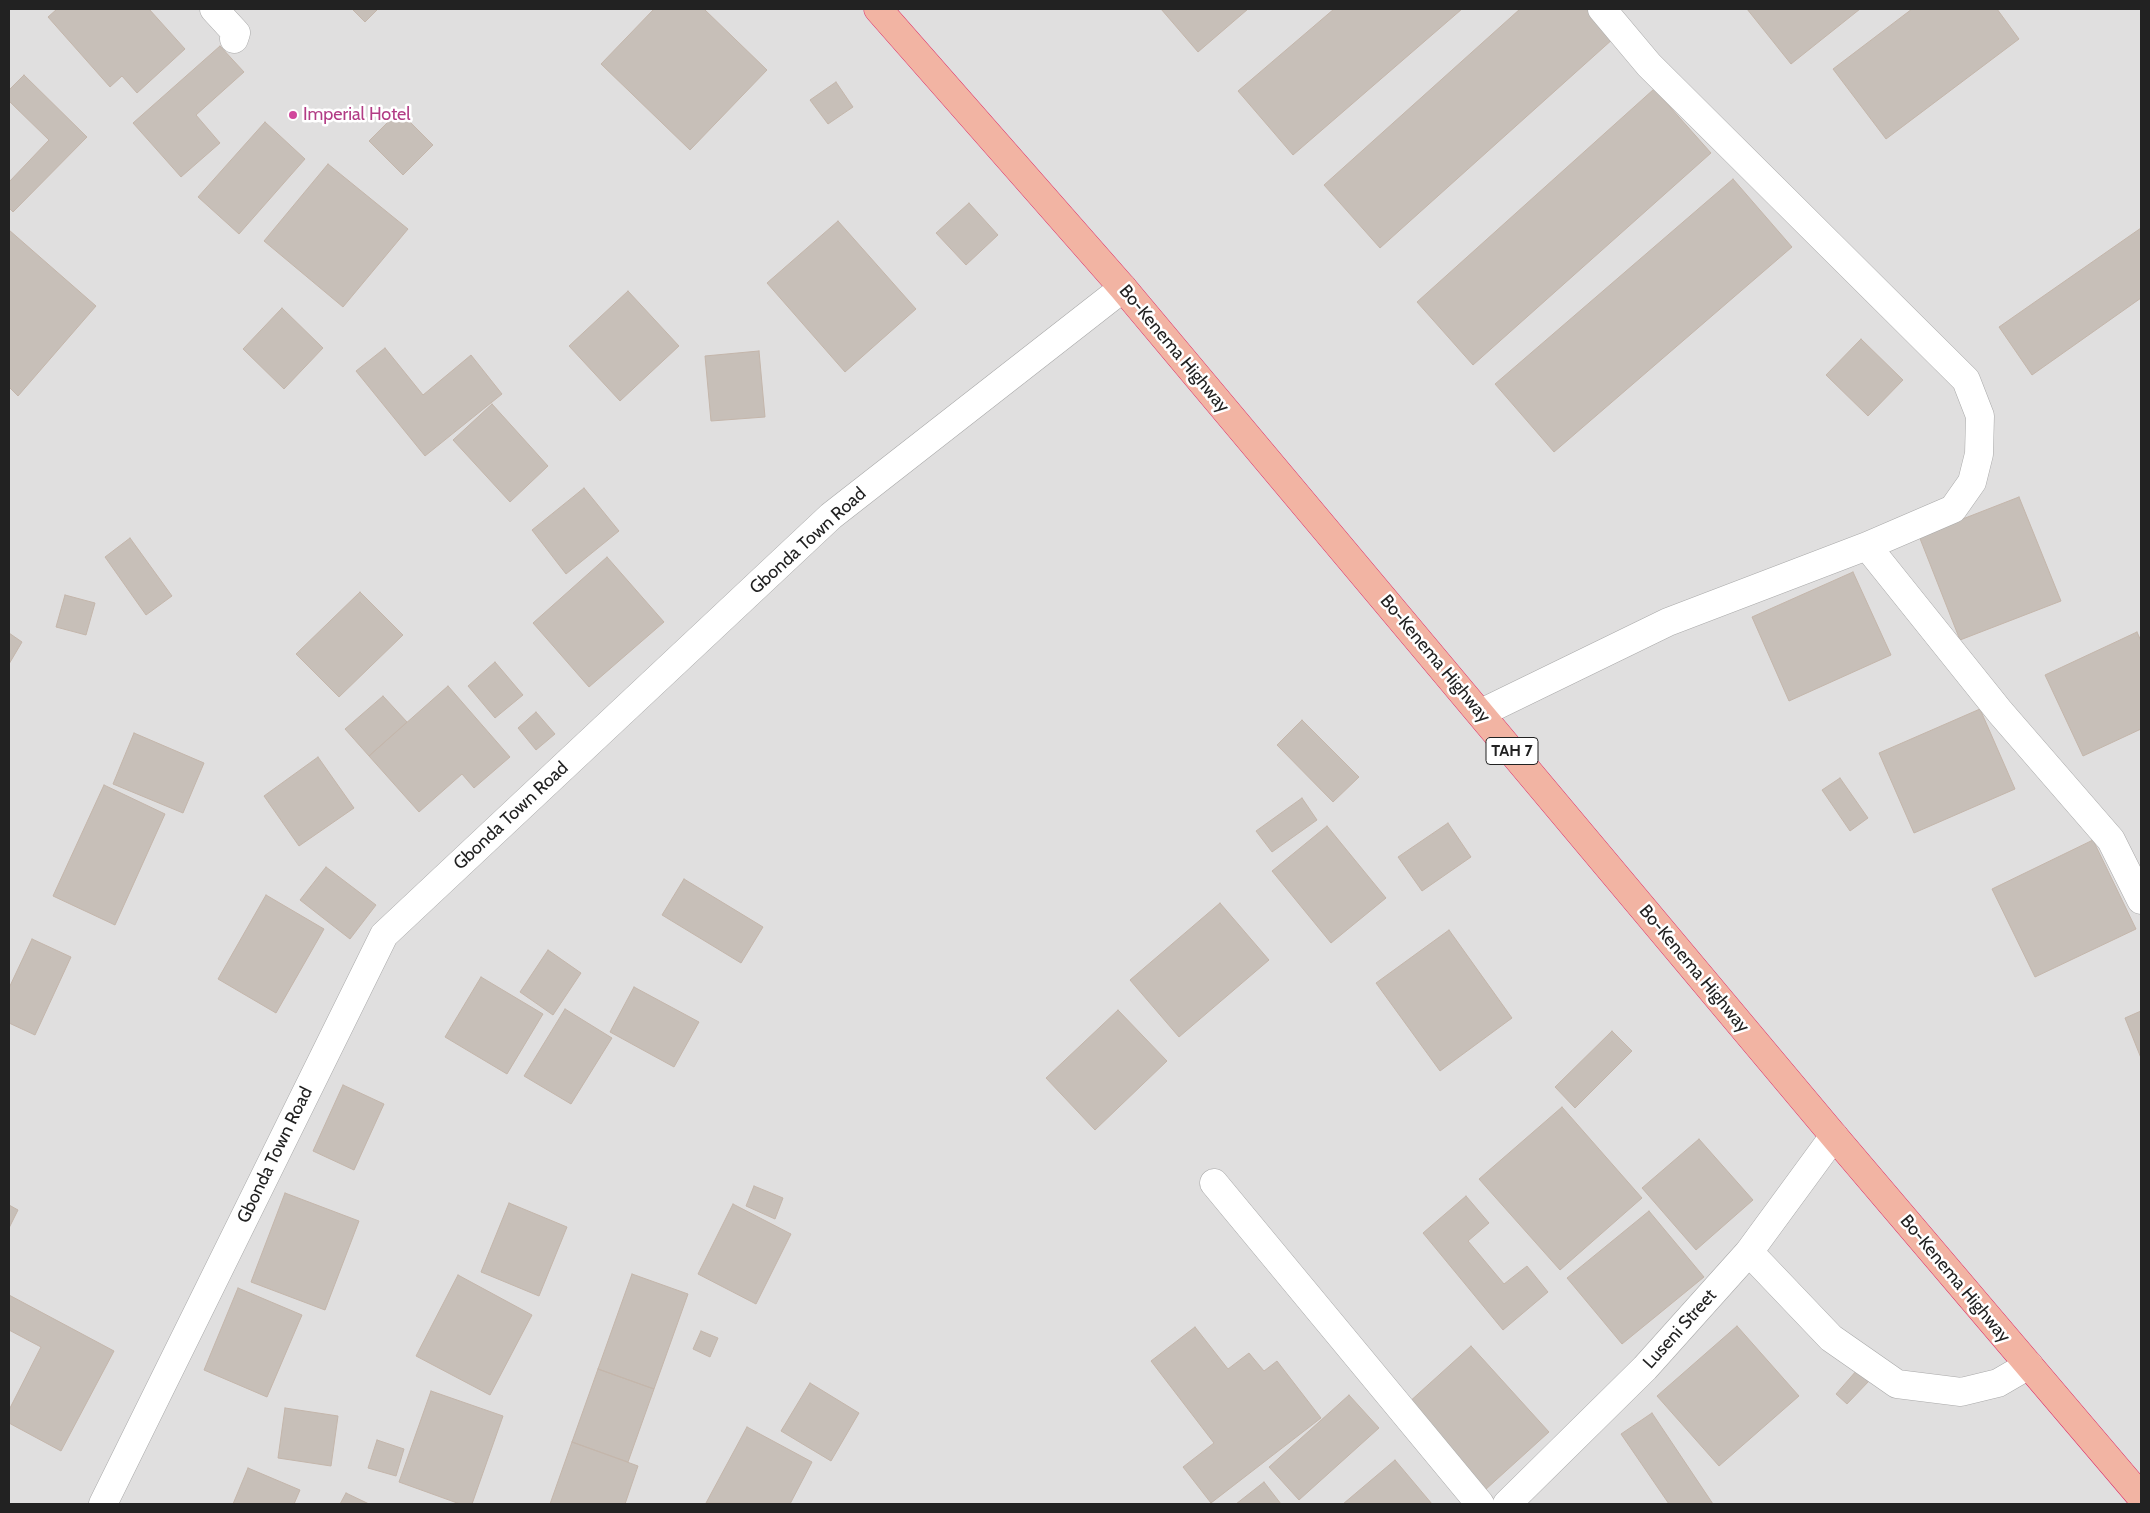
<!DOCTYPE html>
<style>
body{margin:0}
#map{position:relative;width:2150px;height:1513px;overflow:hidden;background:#f2efe9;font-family:Cabin,sans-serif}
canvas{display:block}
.frame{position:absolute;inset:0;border:10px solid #222;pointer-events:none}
</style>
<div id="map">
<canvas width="2150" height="1513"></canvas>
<div class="frame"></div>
</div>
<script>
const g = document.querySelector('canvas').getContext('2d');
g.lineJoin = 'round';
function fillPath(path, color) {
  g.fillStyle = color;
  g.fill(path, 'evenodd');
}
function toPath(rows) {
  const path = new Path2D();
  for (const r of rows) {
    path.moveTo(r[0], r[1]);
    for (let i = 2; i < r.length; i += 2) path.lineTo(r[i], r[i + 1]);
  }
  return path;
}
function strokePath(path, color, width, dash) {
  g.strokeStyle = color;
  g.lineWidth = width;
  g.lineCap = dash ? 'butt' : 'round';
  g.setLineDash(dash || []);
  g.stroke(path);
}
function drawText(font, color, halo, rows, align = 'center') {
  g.font = font + ' Cabin,sans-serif';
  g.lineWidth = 5;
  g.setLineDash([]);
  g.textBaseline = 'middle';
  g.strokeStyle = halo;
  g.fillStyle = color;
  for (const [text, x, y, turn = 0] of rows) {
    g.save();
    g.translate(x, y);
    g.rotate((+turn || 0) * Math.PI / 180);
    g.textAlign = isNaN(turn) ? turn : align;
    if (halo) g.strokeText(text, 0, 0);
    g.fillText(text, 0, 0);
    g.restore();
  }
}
const residential = toPath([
 [9,9,2141,9,2141,1504,9,1504]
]);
const building = toPath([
 [57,9,149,9,185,49,137,93,122,76,110,87,48,17,57,9],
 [352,9,378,9,365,22,352,9],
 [654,9,704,9,767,70,690,150,601,64,654,9],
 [1161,9,1248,9,1198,52,1161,9],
 [1334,9,1462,9,1293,155,1238,91,1334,9],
 [1520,9,1588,9,1614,38,1380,248,1324,185,1520,9],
 [1747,9,1860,9,1791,64,1747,9],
 [1912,9,1997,9,2019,39,1886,139,1833,69,1912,9],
 [220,46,244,72,196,115,220,143,181,177,133,123,220,46],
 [24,75,87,137,13,212,9,208,9,182,49,140,9,101,9,90,24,75],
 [836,82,853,107,828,124,810,100,836,82],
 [1654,89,1711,153,1473,365,1417,302,1654,89],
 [399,111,433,145,403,175,369,141,399,111],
 [265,122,305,159,239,234,198,197,265,122],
 [328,164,408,229,343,307,264,241,328,164],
 [1733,179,1792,247,1554,452,1495,384,1733,179],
 [969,203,998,235,966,265,936,233,969,203],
 [838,221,916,309,845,372,767,283,838,221],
 [2141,228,2141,298,2032,375,1999,327,2141,228],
 [9,230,96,306,18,396,9,387,9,230],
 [628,291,679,346,620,401,569,346,628,291],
 [282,308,323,348,284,389,243,349,282,308],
 [1861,339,1903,380,1868,416,1826,375,1861,339],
 [385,348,423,395,471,355,502,394,425,456,356,371,385,348],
 [759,351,765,417,711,421,705,356,759,351],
 [492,404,548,466,510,502,453,440,492,404],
 [584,488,619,531,566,574,532,530,584,488],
 [2019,497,2061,601,1960,640,1919,536,2019,497],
 [130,538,172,596,146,615,105,557,130,538],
 [607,557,664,622,589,687,533,623,607,557],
 [1853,572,1891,655,1789,701,1752,617,1853,572],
 [360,592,403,635,339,697,296,654,360,592],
 [65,595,95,603,86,635,56,627,65,595],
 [2137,632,2141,641,2141,729,2083,756,2045,675,2137,632],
 [9,633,22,642,9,664,9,633],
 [495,662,523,695,495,718,468,686,495,662],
 [448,686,510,757,474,788,462,774,419,812,369,756,448,686],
 [383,696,407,722,369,756,345,729,383,696],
 [1980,709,2015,789,1914,833,1879,753,1980,709],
 [536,712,555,734,536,750,518,728,536,712],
 [1302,720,1359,777,1333,802,1277,745,1302,720],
 [134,733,204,763,183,813,113,784,134,733],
 [318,757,354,808,299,846,264,796,318,757],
 [1840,778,1868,818,1850,831,1822,790,1840,778],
 [104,785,165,814,115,925,53,896,104,785],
 [1302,798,1317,820,1272,852,1256,831,1302,798],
 [1448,823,1471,857,1422,891,1398,857,1448,823],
 [1327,826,1386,898,1331,943,1272,871,1327,826],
 [2093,840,2136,929,2035,977,1992,889,2093,840],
 [326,867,376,905,350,939,300,900,326,867],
 [684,879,763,927,741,963,662,915,684,879],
 [266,895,324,929,276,1013,218,979,266,895],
 [1220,903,1269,960,1179,1037,1130,980,1220,903],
 [1449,930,1512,1018,1440,1071,1376,983,1449,930],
 [32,939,71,957,35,1035,9,1023,9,988,32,939],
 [548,950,581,973,553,1015,520,992,548,950],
 [481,977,543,1014,507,1074,445,1037,481,977],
 [634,987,699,1022,674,1067,610,1032,634,987],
 [565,1009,612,1038,571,1104,524,1076,565,1009],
 [1118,1010,1167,1061,1095,1130,1046,1078,1118,1010],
 [2141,1011,2141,1058,2125,1018,2141,1011],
 [1612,1031,1632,1051,1575,1108,1555,1087,1612,1031],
 [343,1085,384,1104,354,1170,313,1151,343,1085],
 [1562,1107,1642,1198,1560,1270,1479,1179,1562,1107],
 [1699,1139,1753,1200,1696,1250,1642,1188,1699,1139],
 [754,1186,783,1198,775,1219,746,1206,754,1186],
 [285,1193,359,1221,325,1310,251,1282,285,1193],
 [1466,1196,1489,1223,1468,1241,1504,1284,1527,1266,1548,1292,1503,1330,1423,1233,1466,1196],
 [509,1203,567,1227,539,1296,481,1272,509,1203],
 [733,1204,791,1234,756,1304,698,1274,733,1204],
 [9,1205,18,1210,9,1228,9,1205],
 [1649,1211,1704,1277,1622,1344,1567,1278,1649,1211],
 [632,1274,688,1294,654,1389,598,1369,632,1274],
 [458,1275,532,1315,490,1395,416,1356,458,1275],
 [238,1288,302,1315,267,1397,204,1370,238,1288],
 [9,1295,114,1351,61,1451,9,1423,9,1410,41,1347,9,1330,9,1295],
 [1737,1326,1799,1396,1719,1466,1657,1396,1737,1326],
 [1195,1327,1228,1369,1249,1353,1264,1371,1277,1361,1321,1418,1211,1503,1183,1467,1214,1443,1151,1361,1195,1327],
 [701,1331,718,1338,710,1357,693,1349,701,1331],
 [1471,1346,1549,1432,1485,1490,1407,1404,1471,1346],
 [598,1369,654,1389,628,1462,572,1442,598,1369],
 [1857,1370,1869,1381,1847,1404,1836,1394,1857,1370],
 [810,1383,859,1413,831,1461,781,1431,810,1383],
 [431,1391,503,1416,472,1504,460,1504,399,1482,431,1391],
 [1349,1395,1379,1428,1299,1500,1269,1467,1349,1395],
 [285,1408,338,1416,331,1466,278,1458,285,1408],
 [1652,1413,1713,1504,1669,1504,1621,1434,1652,1413],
 [747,1427,812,1462,790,1504,706,1503,747,1427],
 [377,1440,404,1449,396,1476,368,1468,377,1440],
 [572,1442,638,1466,625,1504,550,1504,572,1442],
 [1395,1460,1432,1504,1343,1504,1395,1460],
 [248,1468,300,1490,294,1504,233,1504,248,1468],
 [1264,1482,1281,1504,1236,1504,1264,1482],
 [346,1493,369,1504,340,1504,346,1493]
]);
const minor = toPath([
 [214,9,236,33,234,39],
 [1867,546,2000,712,2111,840,2141,900],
 [1481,713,1668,622,1867,546,1953,509,1972,482,1979,454,1980,416,1966,380,1649,65,1602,9],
 [1214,1183,1480,1504],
 [1749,1252,1831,1338,1897,1384,1961,1392,1998,1383,2029,1365],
 [103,1504,384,935,831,516,1123,288],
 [1507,1504,1645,1368,1749,1252,1834,1136]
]);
const trunk = toPath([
 [878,9,1123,288,1834,1136,2141,1497]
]);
const markers = [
 [293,115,5,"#d1479c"]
];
const shields = [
 [1512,751,52]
];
const shieldNames = [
 ["TAH 7",1512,751]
];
const hotelNames = [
 ["Imperial Hotel",303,115]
];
const streetNames = [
 ["Bo-Kenema Highway",1174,349,50],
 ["Gbonda Town Road",808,541,-42],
 ["Bo-Kenema Highway",1435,659,50],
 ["Gbonda Town Road",511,816,-43],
 ["Bo-Kenema Highway",1694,969,50],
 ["Gbonda Town Road",275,1155,-64],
 ["Bo-Kenema Highway",1955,1279,50],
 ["Luseni Street",1680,1329,-48]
];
fillPath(residential, '#e0dfdf');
fillPath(building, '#c7bfb8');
strokePath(building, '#c4b6ab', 1);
strokePath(minor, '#a9a9a9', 29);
strokePath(trunk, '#dc2a67', 29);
strokePath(minor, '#fff', 28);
strokePath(trunk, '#f2b4a3', 28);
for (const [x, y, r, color] of markers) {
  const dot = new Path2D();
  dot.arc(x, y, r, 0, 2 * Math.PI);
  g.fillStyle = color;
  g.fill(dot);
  strokePath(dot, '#fff', 2);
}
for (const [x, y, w] of shields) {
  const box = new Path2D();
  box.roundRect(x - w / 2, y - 13.5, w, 27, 4);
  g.fillStyle = '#fff';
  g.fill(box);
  strokePath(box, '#222', 1);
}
drawText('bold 16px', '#222', null, shieldNames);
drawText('18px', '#b23c85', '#fff', hotelNames, 'left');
drawText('18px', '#222', '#fff', streetNames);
</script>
